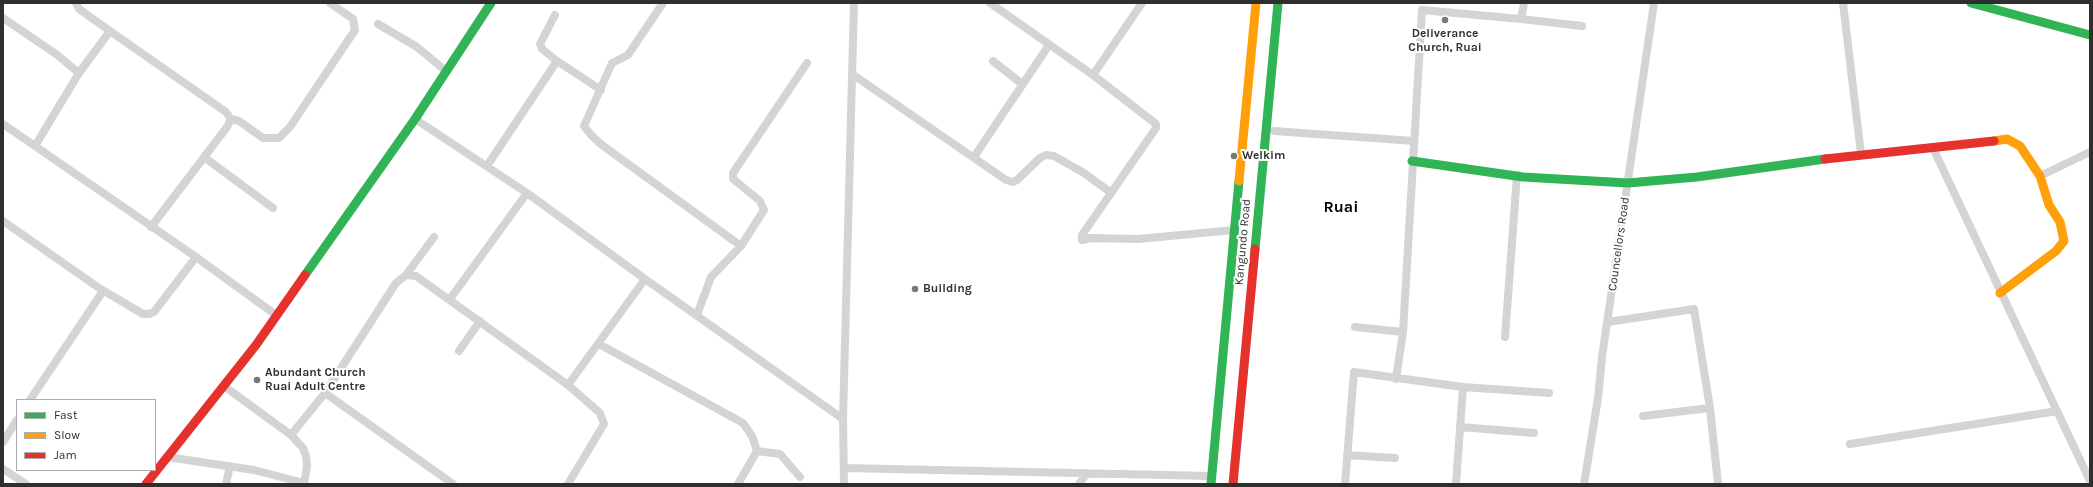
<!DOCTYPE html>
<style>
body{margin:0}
#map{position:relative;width:2093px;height:487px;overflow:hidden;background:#fff;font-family:Karla,sans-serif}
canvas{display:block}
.frame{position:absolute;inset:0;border:4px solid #2f2f2f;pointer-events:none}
.legend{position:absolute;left:16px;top:399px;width:140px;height:72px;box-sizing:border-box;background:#fff;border:1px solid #acacac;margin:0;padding:5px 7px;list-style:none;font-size:12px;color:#2f2f2f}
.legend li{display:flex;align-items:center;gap:8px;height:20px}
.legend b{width:20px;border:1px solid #acacac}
</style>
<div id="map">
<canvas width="2093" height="487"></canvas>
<div class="frame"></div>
<ul class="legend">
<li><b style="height:5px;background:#30b455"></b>Fast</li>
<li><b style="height:5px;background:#ff9f0a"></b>Slow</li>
<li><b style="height:5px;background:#e5322d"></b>Jam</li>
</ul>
</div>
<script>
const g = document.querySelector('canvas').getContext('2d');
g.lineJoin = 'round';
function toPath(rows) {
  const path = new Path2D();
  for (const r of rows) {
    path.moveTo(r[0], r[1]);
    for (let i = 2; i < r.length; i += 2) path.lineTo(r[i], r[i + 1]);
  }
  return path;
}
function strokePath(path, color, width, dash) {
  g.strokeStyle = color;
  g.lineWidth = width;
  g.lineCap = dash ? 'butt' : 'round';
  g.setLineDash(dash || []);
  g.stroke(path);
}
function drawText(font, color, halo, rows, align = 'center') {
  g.font = font + ' Karla,sans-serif';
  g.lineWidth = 4;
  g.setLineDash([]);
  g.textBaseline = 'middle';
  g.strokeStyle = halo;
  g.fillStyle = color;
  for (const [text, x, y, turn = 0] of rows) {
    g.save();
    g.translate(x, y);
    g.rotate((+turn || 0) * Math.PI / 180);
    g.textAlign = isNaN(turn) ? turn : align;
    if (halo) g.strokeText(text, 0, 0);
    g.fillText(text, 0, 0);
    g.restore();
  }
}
const street = toPath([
 [76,3,79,9,110,31,226,112,231,119,227,127,151,227],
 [663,3,628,55,612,63,584,126,592,136,602,145,741,246],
 [990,3,1093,75,1156,124,1156,128,1082,235,1082,240,1091,238,1138,239,1234,230],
 [1843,3,1861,154],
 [555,15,540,44,542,49,557,61],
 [3,18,56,54,79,73],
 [1521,19,1582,26],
 [378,24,417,47,446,71],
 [993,61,1022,84],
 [852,74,1006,180,1013,182,1017,180,1040,158,1046,155,1054,156,1084,173,1110,192],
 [1093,75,1142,3],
 [231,119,239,121,263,138,279,138,290,127,355,30,353,19,330,3],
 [415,119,527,193,645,279,568,385,600,413,604,424,568,484],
 [3,124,196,257,276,315],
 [1274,131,1414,141],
 [35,146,79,73,110,31],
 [1933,148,2090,481],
 [204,157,273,208],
 [974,157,1049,45],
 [487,166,557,61,601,90],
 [2040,176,2090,152],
 [3,221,99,288,143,314,149,314,154,312,196,257],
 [406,275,434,237],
 [645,279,843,419],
 [450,299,527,193],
 [697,315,711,277,741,246,764,210,760,201,733,179,733,173,807,63],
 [1608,322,1694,309,1710,408,1718,484],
 [1355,327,1403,332],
 [1505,337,1517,175],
 [599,344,743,423,752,436,757,451,780,454,800,477],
 [459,351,480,321],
 [1396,379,1403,332,1422,10,1521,19,1524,3],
 [224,386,291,435,303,448,306,456,307,466,304,484],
 [1463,387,1549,393],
 [325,393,453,484],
 [30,400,103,291],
 [1643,416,1710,408],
 [1460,427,1534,433],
 [291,435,325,393,396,283,406,275,416,276,568,385],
 [3,442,17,420],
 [1850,444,2057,411],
 [1347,455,1395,458],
 [167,457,254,470,304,483],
 [845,468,1211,476],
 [3,469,26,484],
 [226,484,230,466],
 [738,484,757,451],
 [844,484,843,419,854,3],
 [1079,484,1087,473],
 [1345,484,1354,372,1463,387,1456,484],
 [1584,484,1598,398,1602,357,1654,3]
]);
const fast = toPath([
 [1971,3,2090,35],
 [1412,161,1523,177,1628,183,1697,177,1825,159],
 [1255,249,1278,3],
 [305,275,415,119,491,3],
 [1211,484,1239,181]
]);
const slow = toPath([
 [1994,141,2007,139,2020,146,2040,176,2049,205,2060,222,2064,241,2056,251,2000,293],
 [1239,181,1256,3]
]);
const jam = toPath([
 [1825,159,1994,141],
 [146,484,256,345,305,275],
 [1233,484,1255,249]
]);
const markers = [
 [1445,20,4,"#787878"],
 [1234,156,4,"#787878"],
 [915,289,4,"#787878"],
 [257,380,4,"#787878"]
];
const poiNames = [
 ["Deliverance",1445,34,"center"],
 ["Church, Ruai",1445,48,"center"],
 ["Welkim",1242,156],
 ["Building",923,289],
 ["Abundant Church",265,373],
 ["Ruai Adult Centre",265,387]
];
const streetNames = [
 ["Kangundo Road",1243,242,-85],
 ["Councellors Road",1619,244,-82]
];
const districtNames = [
 ["Ruai",1341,207]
];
strokePath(street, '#d4d4d4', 8);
strokePath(fast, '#30b455', 9);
strokePath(slow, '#ff9f0a', 9);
strokePath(jam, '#e5322d', 9);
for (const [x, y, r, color] of markers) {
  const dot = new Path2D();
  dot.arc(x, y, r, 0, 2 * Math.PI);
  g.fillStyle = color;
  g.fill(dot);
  strokePath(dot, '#fff', 1.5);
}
drawText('bold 12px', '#2f2f2f', '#fff', poiNames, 'left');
drawText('12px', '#2f2f2f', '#fff', streetNames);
drawText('bold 16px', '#000', '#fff', districtNames);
</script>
